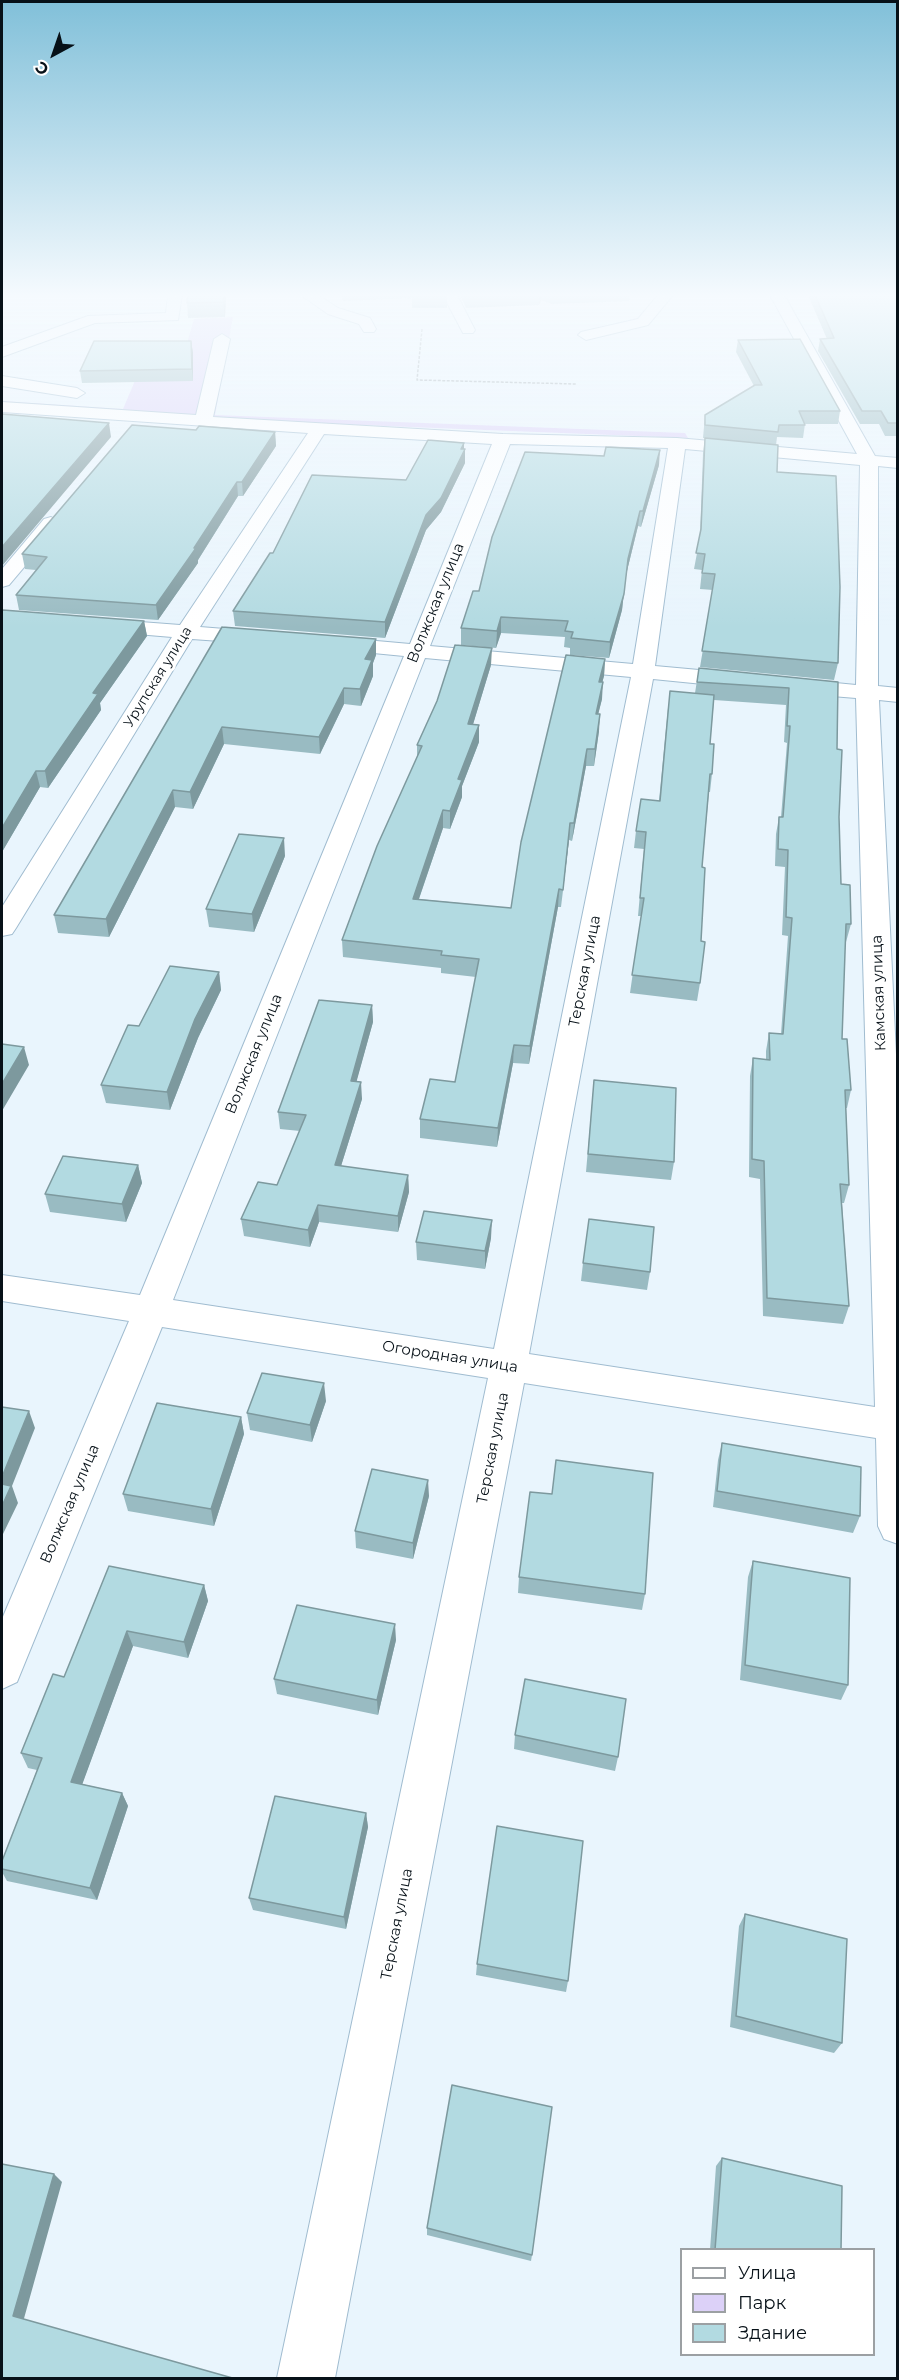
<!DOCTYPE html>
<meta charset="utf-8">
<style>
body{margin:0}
#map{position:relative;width:899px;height:2380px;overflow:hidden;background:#e9f5fd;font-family:Montserrat,sans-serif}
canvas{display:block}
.frame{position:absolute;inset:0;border:3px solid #071118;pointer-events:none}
.legend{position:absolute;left:680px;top:2248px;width:195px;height:108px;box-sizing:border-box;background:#fff;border:2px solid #9ca0a3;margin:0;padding:8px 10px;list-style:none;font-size:18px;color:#071118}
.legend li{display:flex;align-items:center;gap:12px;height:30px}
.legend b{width:30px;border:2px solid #9ca0a3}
.north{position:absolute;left:24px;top:24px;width:60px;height:60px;-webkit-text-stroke:4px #fff;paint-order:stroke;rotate:220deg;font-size:16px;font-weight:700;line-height:24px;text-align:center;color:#071118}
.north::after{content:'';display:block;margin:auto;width:21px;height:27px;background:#071118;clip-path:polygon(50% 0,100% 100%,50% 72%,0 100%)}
</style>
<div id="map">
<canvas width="899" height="2380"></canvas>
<div class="frame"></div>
<ul class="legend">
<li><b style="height:8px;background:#fff"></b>Улица</li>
<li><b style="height:16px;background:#dcd1f8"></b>Парк</li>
<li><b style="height:16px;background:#b2dae1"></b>Здание</li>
</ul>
<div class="north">С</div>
</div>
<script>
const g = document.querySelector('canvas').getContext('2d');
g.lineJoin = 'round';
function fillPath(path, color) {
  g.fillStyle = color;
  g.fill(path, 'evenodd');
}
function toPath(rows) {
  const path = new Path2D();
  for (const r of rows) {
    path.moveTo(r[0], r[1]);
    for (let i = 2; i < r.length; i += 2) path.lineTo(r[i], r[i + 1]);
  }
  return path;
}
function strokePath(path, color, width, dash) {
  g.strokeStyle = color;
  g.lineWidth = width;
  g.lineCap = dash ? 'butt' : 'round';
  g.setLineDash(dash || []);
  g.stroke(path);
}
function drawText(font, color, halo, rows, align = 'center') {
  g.font = font + ' Montserrat,sans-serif';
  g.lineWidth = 6;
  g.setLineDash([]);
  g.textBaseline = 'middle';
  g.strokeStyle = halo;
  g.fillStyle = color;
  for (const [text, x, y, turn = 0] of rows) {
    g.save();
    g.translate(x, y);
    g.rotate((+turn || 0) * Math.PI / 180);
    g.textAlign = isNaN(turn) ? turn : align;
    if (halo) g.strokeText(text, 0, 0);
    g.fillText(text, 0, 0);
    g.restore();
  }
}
const green = toPath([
 [233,317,215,415,685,433,688,438,182,418,2,406,2,401,123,409,148,350,185,350,194,319]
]);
const path = toPath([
 [422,329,417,380,576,384]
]);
const minor = toPath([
 [168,295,182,295,178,320,95,323,2,357,2,347,88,316,166,313,168,295],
 [301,295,318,295,338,308,370,318,376,329,374,332,364,332,359,324,328,314,301,295],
 [443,295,457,295,475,330,473,333,463,333,443,295],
 [658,295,673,295,648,325,586,340,578,335,581,332,638,319,658,295],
 [770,295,784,295,875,456,898,458,898,468,878,466,878,686,898,688,898,702,879,700,898,1096,898,1544,884,1539,878,1526,876,1438,524,1383,335,2378,277,2378,488,1378,162,1327,17,1682,2,1689,2,1619,129,1321,2,1301,2,1275,140,1295,404,656,332,649,324,648,321,643,324,638,332,637,410,644,492,444,324,434,200,627,262,632,270,633,273,638,270,643,262,644,192,639,16,928,12,934,2,936,2,907,172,637,101,631,94,629,90,625,94,621,101,619,180,625,308,433,2,412,2,402,196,415,214,339,222,334,230,339,213,417,503,434,677,438,857,454,770,295],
 [510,444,668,448,633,664,430,646,510,444],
 [685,449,860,465,856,685,795,679,787,681,784,686,787,691,795,693,856,698,875,1407,529,1354,653,679,743,688,751,686,754,681,751,676,743,674,655,666,685,449],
 [425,658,631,677,494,1349,173,1300,425,658],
 [2,376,77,388,85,393,77,398,2,386,2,376],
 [51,517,61,523,58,527,9,585,2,587,2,569,44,519,51,517]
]);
const wall = toPath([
 [188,295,226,295,225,317,188,318,187,303],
 [342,295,447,295,447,308,412,308,412,298,343,301],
 [460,295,630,295,629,301,552,304,541,300,539,305,466,308],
 [808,295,897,295,897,436,885,436,879,424,860,424,818,351,820,339,827,339],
 [738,340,840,411,838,424,805,424,803,438,777,437,776,445,703,438,705,415,754,386,736,352],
 [191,341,193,353,193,381,82,383,80,371],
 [196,430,275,432,276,446,243,496,238,496,198,560,198,563,158,620,19,610,16,595,36,570,25,569,22,554],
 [705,438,777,472,838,663,834,680,700,667,713,590,700,589,702,570,694,569,700,537,703,453],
 [464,443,464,449,465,449,465,463,441,512,426,530,385,638,235,626,233,611,406,480],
 [659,465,641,527,638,526,626,575,622,610,609,658,570,655,570,648,564,647,565,637,501,633,496,648,461,645,461,628,479,591],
 [2,611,144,621,147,636,100,703,101,710,48,788,40,787,2,852],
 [222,627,376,655,373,663,373,676,361,706,344,704,320,754,224,744,193,809,175,807,109,937,58,933,54,915],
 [605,659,604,676,602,682,602,699,598,714,599,731,594,766,586,766,572,841,569,840,561,907,558,907,529,1064,513,1063,497,1147,420,1138,420,1119,455,1082,476,977,441,973,441,968,343,957,342,940,417,757,417,745,491,665,473,724,479,725,479,742,462,786,462,797,450,829,443,828,419,899,511,908],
 [699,668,838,682,837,749,841,884,851,924,846,942,845,942,842,1039,851,1090,847,1108,846,1108,849,1185,844,1203,842,1203,849,1306,843,1324,763,1316,760,1179,749,1177,750,1076,753,1058,766,1060,766,1051,769,1033,781,1034,788,936,782,935,785,867,775,866,776,834,779,817,781,817,787,743,784,742,786,705,714,700,710,744,712,774,710,792,709,792,702,867,700,983,697,1001,630,993,641,916,638,916,644,849,634,848,636,831,659,801,668,708,695,693],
 [285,856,254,932,209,927,206,909],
 [219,972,221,990,198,1038,170,1110,106,1103,101,1085,139,1026],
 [372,1005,373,1022,356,1082,362,1099,341,1166,408,1175,409,1192,398,1232,319,1222,310,1247,244,1236,241,1219,277,1185,300,1131,280,1129,278,1112],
 [594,1080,674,1162,671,1180,586,1172],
 [138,1165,142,1183,126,1222,50,1212,45,1194],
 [491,1238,485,1269,417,1260,416,1242],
 [583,1263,650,1272,647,1290,581,1281],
 [326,1401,312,1442,250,1430,247,1413],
 [241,1417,244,1434,214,1526,128,1511,123,1494],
 [722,1443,860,1516,853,1533,713,1507,718,1460],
 [429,1496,413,1559,356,1548,355,1531],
 [753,1561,848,1685,841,1700,740,1680,748,1577],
 [109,1566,204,1585,208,1601,188,1658,133,1646,82,1784,122,1793,128,1806,97,1900,7,1881,2,1872,2,1861,37,1770,28,1768,21,1753,64,1677],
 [519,1577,645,1594,642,1610,518,1593],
 [396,1640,378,1715,277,1694,274,1679],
 [515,1735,618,1757,615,1771,514,1749],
 [366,1813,368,1827,346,1929,253,1910,249,1898],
 [745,1914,842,2043,834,2053,730,2027,739,1926],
 [477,1964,568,1981,566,1992,476,1975],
 [722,2158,841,2250,710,2250,716,2166],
 [427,2228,532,2255,531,2261,427,2235]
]);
const shadedWall = toPath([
 [224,295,226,295,225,317,223,302],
 [539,295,542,295,541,300,539,305],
 [191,341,193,353,193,381,192,369],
 [109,423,111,437,2,566,2,547],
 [275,432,276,446,243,496,242,482],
 [464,443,464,451,465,449,465,463,441,512,426,530,385,638,385,622,426,515],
 [660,450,659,465,641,527,643,511],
 [237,482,238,496,198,560,198,563,158,620,156,605],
 [640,511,638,526,626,575,622,610,609,658,610,642,628,559],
 [501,617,501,633,496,648,497,631],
 [144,621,147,636,100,703,101,710,48,788,45,771,93,693],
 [376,639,376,655,373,663,373,676,361,706,360,689,365,659],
 [492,648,491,665,468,741,468,724],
 [605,659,604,676,598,699,599,682],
 [603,682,602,699,594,731,596,714],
 [344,688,344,704,320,754,319,737],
 [600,714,599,731,594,766,595,749],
 [479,725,479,742,462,786,462,797,450,829,450,811,458,779],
 [222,727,224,744,193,809,190,792],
 [587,749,586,766,572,841,574,823],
 [36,771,40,787,2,852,2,828],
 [173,790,175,807,109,937,106,919],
 [443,810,443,828,413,916,413,899],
 [570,823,569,840,561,907,563,890],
 [284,838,285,856,254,932,252,914],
 [559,889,558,907,529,1064,530,1046],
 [219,972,221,990,198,1038,170,1110,167,1092,195,1019],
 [372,1005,373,1022,352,1098,351,1081],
 [514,1045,513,1063,497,1147,498,1128],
 [24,1047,29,1065,2,1111,2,1084],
 [361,1082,362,1099,336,1182,335,1165],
 [138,1165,142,1183,126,1222,122,1204],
 [408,1175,409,1192,398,1232,398,1216],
 [318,1205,319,1222,310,1247,308,1230],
 [492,1220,491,1238,485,1269,485,1251],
 [324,1383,326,1401,312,1442,310,1425],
 [29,1411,35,1428,12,1486,18,1503,3,1534,2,1530,2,1477],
 [241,1417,244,1434,214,1526,211,1509],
 [428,1480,429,1496,413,1559,413,1543],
 [204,1585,208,1601,188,1658,184,1642],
 [395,1624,396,1640,378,1715,377,1700],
 [127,1631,133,1646,78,1796,71,1782],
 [122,1793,128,1806,97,1900,90,1888],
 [366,1813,368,1827,346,1929,344,1917],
 [54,2174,62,2182,23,2322,13,2316]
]);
const building = toPath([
 [188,295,224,295,223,302,187,303,188,295],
 [815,295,897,295,897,423,888,423,881,411,862,411,820,339,834,338,815,295],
 [800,339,840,411,799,411,805,425,779,425,778,432,705,425,705,415,755,385,762,385,738,340,800,339],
 [94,341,191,341,192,369,80,371,94,341],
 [2,414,109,423,2,547,2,414],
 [132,425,196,430,199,426,275,432,242,482,237,482,194,548,196,548,156,605,16,595,47,557,22,554,132,425],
 [705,438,778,445,777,472,836,476,840,587,838,663,702,651,715,574,702,573,705,554,696,553,701,529,705,438],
 [428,440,464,443,461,449,465,449,441,498,426,515,385,622,233,611,270,553,273,553,312,475,406,480,428,440],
 [606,447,660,450,643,511,640,511,628,559,624,594,610,642,571,638,573,632,565,631,568,621,501,617,497,631,461,628,473,591,479,591,492,537,525,452,604,456,606,447],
 [3,610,144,621,93,693,98,694,45,771,36,771,2,828,2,611,3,610],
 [222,627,376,639,365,659,372,660,360,689,344,688,319,737,222,727,190,792,173,790,106,919,54,915,222,627],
 [455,645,492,648,468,724,479,725,458,779,462,780,450,811,443,810,413,899,511,908,521,842,566,655,605,659,599,682,603,682,596,714,600,714,595,749,587,749,574,823,570,823,563,890,559,889,530,1046,514,1045,498,1128,420,1119,430,1079,455,1082,479,959,441,955,442,951,342,940,377,846,422,746,417,745,437,701,455,645],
 [699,668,838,682,837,749,842,750,839,817,841,884,850,885,851,924,846,924,842,1039,847,1039,851,1090,845,1090,849,1185,840,1184,849,1306,767,1298,764,1161,752,1159,753,1058,770,1060,769,1033,783,1034,792,918,786,917,788,850,778,849,779,817,783,817,790,726,787,726,789,688,697,682,699,668],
 [670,691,714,695,710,744,714,744,712,774,710,774,702,867,705,868,701,941,705,942,700,983,632,975,644,898,640,898,646,832,636,831,641,799,660,801,670,691],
 [239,834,284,838,252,914,206,909,239,834],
 [170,966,219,972,195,1019,167,1092,101,1085,128,1025,139,1026,170,966],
 [319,1000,372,1005,351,1081,361,1082,335,1165,408,1175,398,1216,318,1205,308,1230,241,1219,258,1182,277,1185,306,1115,278,1112,319,1000],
 [2,1044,24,1047,2,1084,2,1044],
 [594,1080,676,1088,674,1162,588,1154,594,1080],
 [63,1156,138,1165,122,1204,45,1194,63,1156],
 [424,1211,492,1220,485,1251,416,1242,424,1211],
 [589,1219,654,1227,650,1272,583,1263,589,1219],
 [262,1373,324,1383,310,1425,247,1413,262,1373],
 [157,1403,241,1417,211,1509,123,1494,157,1403],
 [2,1407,29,1411,2,1477,2,1407],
 [722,1443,861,1467,860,1516,717,1491,722,1443],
 [556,1460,653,1473,645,1594,519,1577,530,1492,552,1494,556,1460],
 [372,1469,428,1480,413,1543,355,1531,372,1469],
 [2,1484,11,1486,2,1506,2,1484],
 [753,1561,850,1578,848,1685,745,1665,753,1561],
 [109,1566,204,1585,184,1642,127,1631,71,1782,122,1793,90,1888,2,1869,2,1861,42,1758,21,1753,53,1674,64,1677,109,1566],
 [297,1605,395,1624,377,1700,274,1679,297,1605],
 [525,1679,626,1699,618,1757,515,1735,525,1679],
 [275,1796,366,1813,344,1917,249,1898,275,1796],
 [497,1826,583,1841,568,1981,477,1964,497,1826],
 [745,1914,847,1939,842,2043,736,2016,745,1914],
 [452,2085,552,2107,532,2255,427,2228,452,2085],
 [722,2158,842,2186,841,2250,715,2250,722,2158],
 [2,2164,54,2174,13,2316,236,2379,2,2379,2,2164]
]);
const farStreetnames = [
 ["Урупская улица",158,677,-58]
];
const streetNames = [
 ["Волжская улица",436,603,-68],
 ["Терская улица",585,971,-79],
 ["Камская улица",879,993,-92],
 ["Волжская улица",254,1054,-68],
 ["Огородная улица",450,1357,9],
 ["Терская улица",493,1448,-79],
 ["Волжская улица",70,1504,-67],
 ["Терская улица",397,1924,-79]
];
fillPath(green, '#dcd1f8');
strokePath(minor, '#a0bcd0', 2);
strokePath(path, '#99a5ac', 1.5, [3, 1.5]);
fillPath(minor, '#fff');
fillPath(wall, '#99bbc2');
fillPath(shadedWall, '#7d999e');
fillPath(building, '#b2dae1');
strokePath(building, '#7d999e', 1.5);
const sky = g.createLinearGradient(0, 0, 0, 628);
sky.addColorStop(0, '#81c0d9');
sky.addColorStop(0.47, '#f5fafe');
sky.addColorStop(1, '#f5fafe00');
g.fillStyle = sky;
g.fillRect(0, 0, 899, 628);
drawText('14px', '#071118', '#fff', farStreetnames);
drawText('15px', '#071118', '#fff', streetNames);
</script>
